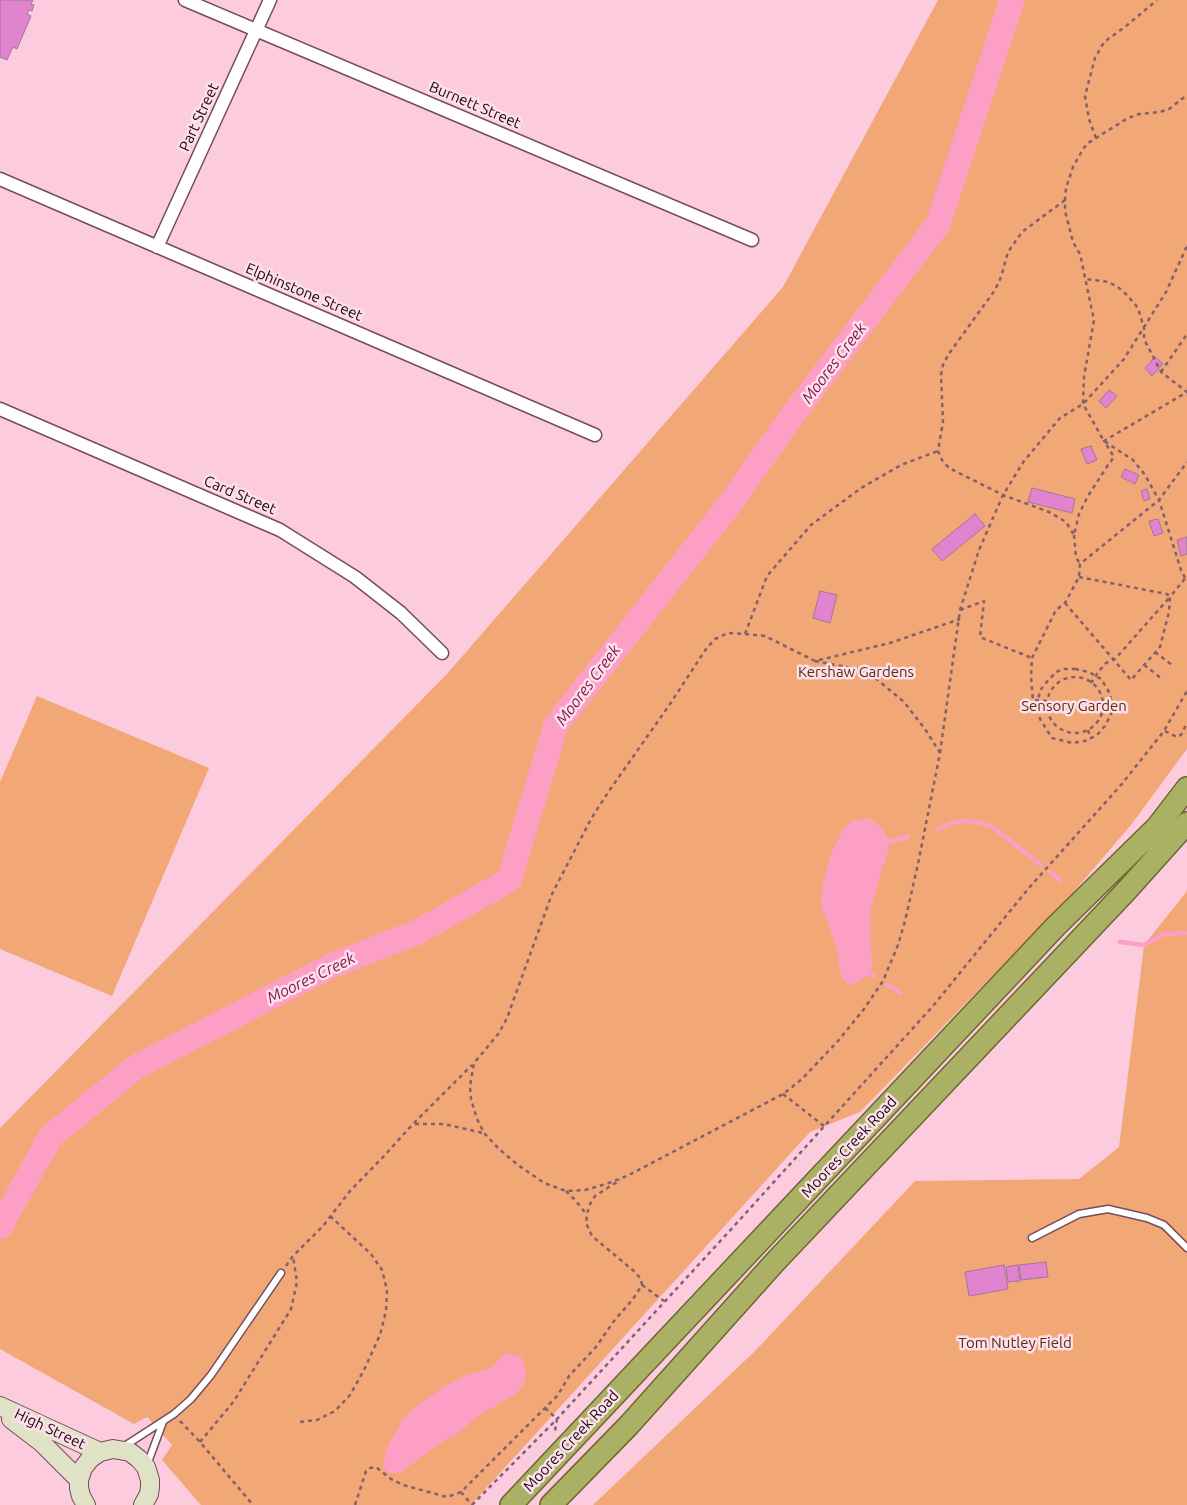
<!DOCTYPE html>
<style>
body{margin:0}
canvas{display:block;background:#fdcbde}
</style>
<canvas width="1187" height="1505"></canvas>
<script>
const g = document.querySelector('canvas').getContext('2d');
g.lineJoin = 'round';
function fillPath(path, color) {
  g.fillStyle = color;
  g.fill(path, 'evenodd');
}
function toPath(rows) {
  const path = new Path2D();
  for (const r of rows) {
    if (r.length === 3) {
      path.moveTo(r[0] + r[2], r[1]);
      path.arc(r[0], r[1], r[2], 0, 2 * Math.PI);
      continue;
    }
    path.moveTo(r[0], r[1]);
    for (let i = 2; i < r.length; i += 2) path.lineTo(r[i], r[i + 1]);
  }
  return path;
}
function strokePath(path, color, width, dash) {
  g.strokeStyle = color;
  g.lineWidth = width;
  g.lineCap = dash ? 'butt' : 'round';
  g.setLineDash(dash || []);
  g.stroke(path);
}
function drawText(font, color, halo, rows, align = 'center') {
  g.font = font + ' Ubuntu,sans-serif';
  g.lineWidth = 5;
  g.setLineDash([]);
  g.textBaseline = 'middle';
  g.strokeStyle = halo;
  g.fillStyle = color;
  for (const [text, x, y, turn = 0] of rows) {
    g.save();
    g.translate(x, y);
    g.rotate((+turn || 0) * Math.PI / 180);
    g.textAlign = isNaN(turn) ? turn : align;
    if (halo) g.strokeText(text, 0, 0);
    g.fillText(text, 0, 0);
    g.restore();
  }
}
const green = toPath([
 [938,0,1187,0,1187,749,1131,825,1071,895,860,1112,810,1132,471,1505,201,1505,162,1460,172,1445,147,1417,134,1424,0,1349,0,1128,446,675,783,287],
 [37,696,209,768,112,996,0,949,0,782],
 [1187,891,1187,1505,593,1505,755,1351,915,1181,1079,1179,1119,1147,1144,945]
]);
const water = toPath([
 [869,818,881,827,887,836,889,842,887,855,882,869,871,908,870,930,872,967,867,976,856,983,847,984,841,977,836,945,821,905,822,887,831,854,842,831,853,820],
 [505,1353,521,1356,526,1373,524,1384,516,1394,476,1417,455,1436,446,1439,400,1473,390,1473,385,1470,383,1464,387,1448,402,1420,415,1407,445,1386,465,1376,493,1367]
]);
const stream = toPath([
 [938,829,954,822,968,821,982,823,993,827,1041,865],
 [889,842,908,837],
 [1050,872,1060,880],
 [1120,942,1144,945,1164,934,1187,933],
 [868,973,874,976],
 [887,984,901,993]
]);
const river = toPath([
 [0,1227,51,1136,136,1067,331,966,418,932,509,880,556,725,732,501,789,420,938,224,1012,0]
]);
const building = toPath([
 [0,0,33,0,31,4,34,5,32,11,29,10,27,14,31,16,17,49,13,47,7,60,0,57,0,0],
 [1155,357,1163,364,1152,376,1145,368,1155,357],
 [1109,390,1117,396,1106,408,1099,401,1109,390],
 [1091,446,1097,460,1087,464,1081,449,1091,446],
 [1125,469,1139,475,1135,484,1121,477,1125,469],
 [1032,488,1075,499,1072,513,1028,502,1032,488],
 [1147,489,1150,499,1144,501,1141,491,1147,489],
 [975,514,985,526,942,561,932,549,975,514],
 [1158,519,1163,533,1154,536,1149,521,1158,519],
 [1187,537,1187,554,1181,556,1177,540,1187,537],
 [820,591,837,595,830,623,813,618,820,591],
 [1046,1262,1048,1277,1021,1280,1019,1265,1046,1262],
 [1004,1265,1008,1289,969,1296,965,1272,1004,1265],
 [1018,1265,1020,1281,1008,1282,1006,1267,1018,1265]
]);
const path = toPath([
 [1096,138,1089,119,1085,96,1095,58,1104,42,1125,27,1157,0],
 [1065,200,1022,232,1008,252,1001,277,995,290,948,355,943,365,941,375,943,422,938,451,942,460,949,468,1003,495,1049,512,1066,522,1074,535,1079,514,1088,496,1108,465,1114,457,1104,441,1187,392,1161,372,1144,339,1144,328,1138,308,1127,295,1119,288,1109,282,1086,279],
 [1161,372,1187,334],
 [1074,535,1076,557,1080,564],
 [1079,577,1167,594,1170,597,1115,659,1106,663,1099,671,1091,683],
 [1185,578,1181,570,1159,500,1145,475,1133,460,1104,441,1083,404,1084,377,1094,320,1080,254,1073,242,1065,211,1065,200,1066,188,1073,167,1083,149,1088,143,1128,118,1139,114,1160,112,1169,109,1187,95],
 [1065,603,1131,680,1160,647,1169,612,1170,597,1187,576],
 [960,610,984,601,980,637,1032,658],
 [745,634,767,576,811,525,861,488,901,465,938,451],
 [1155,652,1172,665],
 [815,661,867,671,904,702,925,729,940,753,918,864,905,921,898,945,883,981,864,1009,838,1041,802,1079,783,1094,627,1176,606,1184,585,1190,566,1191,544,1183,518,1165,499,1149,484,1133,477,1119,471,1099,470,1086,474,1063,499,1033,507,1018,552,894,591,819,609,791,670,704,706,649,715,639,728,633,745,634,765,636,815,661,890,643,960,619],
 [1144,665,1161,678],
 [1075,669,1089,672,1101,679,1108,690,1114,708,1105,726,1097,735,1085,741,1072,743,1052,738,1040,719,1037,705,1040,691,1044,685,1056,672,1063,669,1075,669],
 [1075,705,28],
 [1047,701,1033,700,1031,677,1032,658,1056,610,1065,603,1079,577,1080,564,1159,500,1187,462],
 [1088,730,1091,739],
 [1165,731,1177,737,1181,735,1187,723],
 [940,753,960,610,979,550,1003,495,1024,461,1060,418,1083,404,1124,359,1166,292,1187,246],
 [783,1094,824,1126],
 [415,1124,444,1124,483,1133],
 [566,1191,576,1201,587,1215],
 [286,1266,293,1256,323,1226,350,1191,384,1156,413,1124,472,1065],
 [642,1285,664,1301],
 [545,1408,557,1419,555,1431],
 [180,1421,200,1442,253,1505],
 [300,1422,317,1420,335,1411,350,1395,364,1370,380,1335,386,1311,387,1290,382,1270,371,1254,330,1216],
 [200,1442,234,1401,291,1309,297,1282,293,1256],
 [461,1492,472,1505],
 [355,1505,366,1471,370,1468,376,1467,391,1479,403,1485,447,1497,461,1492,558,1395,569,1376,596,1347,614,1321,633,1299,642,1285,641,1279,635,1272,592,1236,586,1223,587,1215,589,1206,595,1196,620,1180],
 [472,1505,557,1419,735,1225,933,1006,1028,889,1121,785,1164,731,1187,691]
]);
const service = toPath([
 [1032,1238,1079,1214,1108,1209,1147,1218,1164,1225,1187,1248],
 [123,1447,174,1414,191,1399,211,1375,281,1273],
 [147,1465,163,1422]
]);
const minor = toPath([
 [185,0,752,240],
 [0,179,595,435],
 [157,247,270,0],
 [0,409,280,530,355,577,401,613,442,653]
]);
const secondary = toPath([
 [0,1406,100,1452],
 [11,1419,41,1442,79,1480],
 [86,1505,81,1496,79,1488,79,1480,83,1468,90,1459,100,1452,113,1449,130,1452,139,1459,146,1467,150,1480,150,1487,149,1494,143,1505]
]);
const trunk = toPath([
 [511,1505,1056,926,1157,827,1187,788],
 [551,1505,629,1425,775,1262,1127,890,1187,823]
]);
const streetNames = [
 ["Burnett Street",475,105,23],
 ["Part Street",199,117,-65],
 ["Elphinstone Street",304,292,23],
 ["Card Street",240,495,23],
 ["Moores Creek Road",849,1147,-47],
 ["High Street",50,1429,25],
 ["Moores Creek Road",571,1441,-47]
];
const parkNames = [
 ["Kershaw Gardens",856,672],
 ["Sensory Garden",1074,706],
 ["Tom Nutley Field",1015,1343]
];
const waterNames = [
 ["Moores Creek",834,363,-53],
 ["Moores Creek",588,685,-53],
 ["Moores Creek",311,978,-26]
];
fillPath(green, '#f2a776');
fillPath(water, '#fd9fc5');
strokePath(stream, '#fd9fc5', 4.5);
strokePath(river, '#fd9fc5', 25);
fillPath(building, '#e283d0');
strokePath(building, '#9e7996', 1);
strokePath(service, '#754c5c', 9);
strokePath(minor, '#754c5c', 15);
strokePath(secondary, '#754c5c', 20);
strokePath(trunk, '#69692d', 24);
strokePath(path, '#80616d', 2.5, [4, 4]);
strokePath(service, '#fff', 6);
strokePath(minor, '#fff', 12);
strokePath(secondary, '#dfe2c5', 18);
strokePath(trunk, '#aab064', 21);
drawText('15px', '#18080f', '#fedfea', streetNames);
drawText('15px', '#562e10', '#fedfea', parkNames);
drawText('italic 16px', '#7b154b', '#fedfea', waterNames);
</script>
